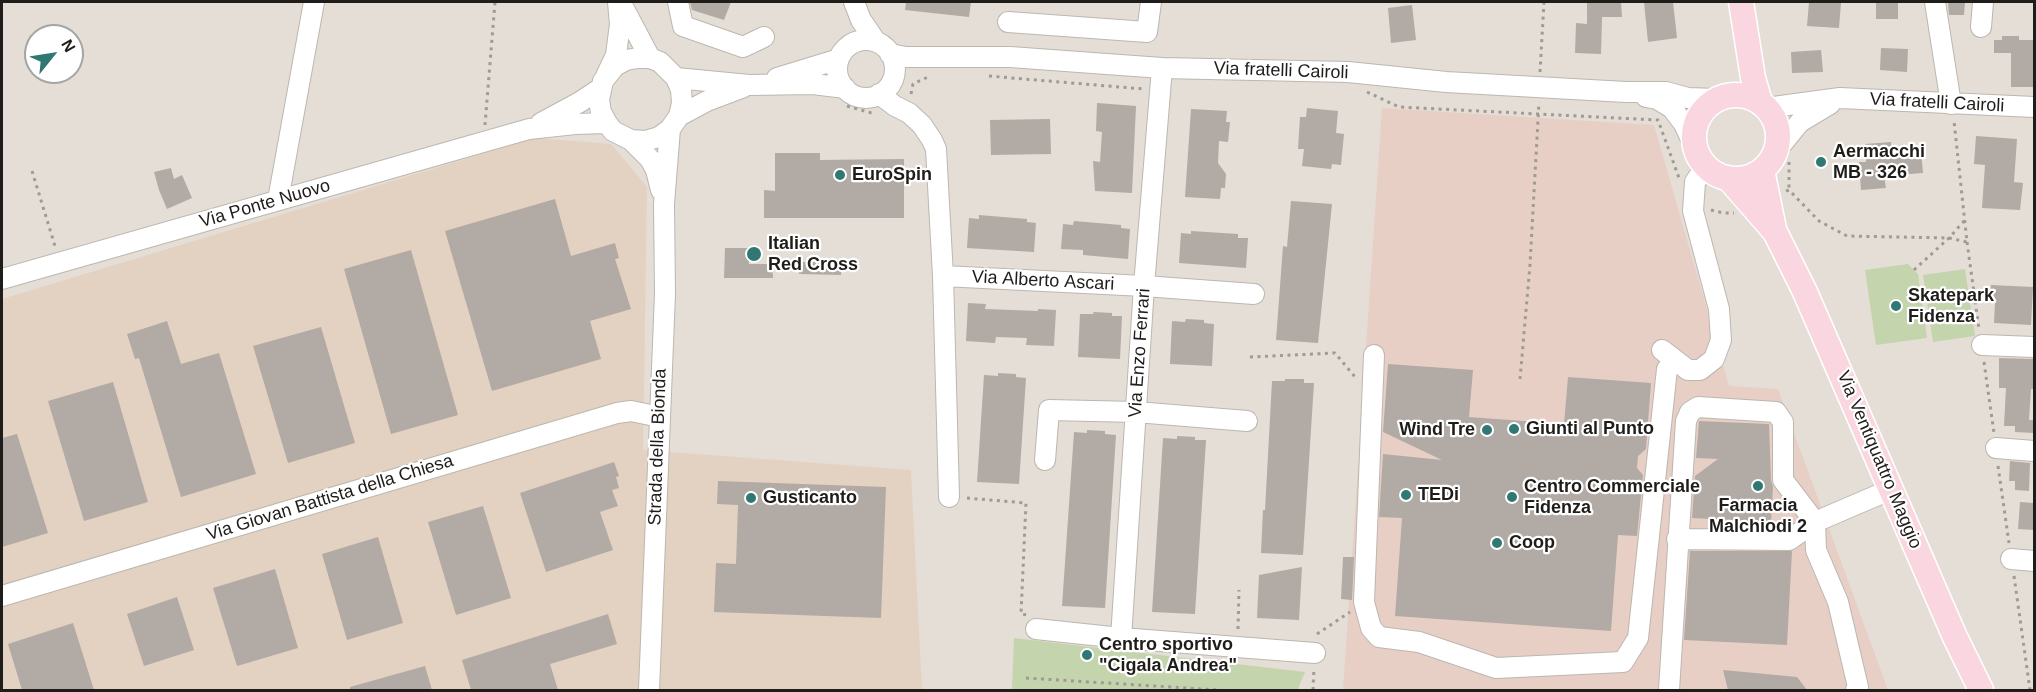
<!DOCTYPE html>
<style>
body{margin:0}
#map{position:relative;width:2036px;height:692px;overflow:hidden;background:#e4ded6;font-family:Helvetica,sans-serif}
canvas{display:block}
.frame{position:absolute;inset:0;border:3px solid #1f1d1a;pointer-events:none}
.north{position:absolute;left:24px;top:24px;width:60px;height:60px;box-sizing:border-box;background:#fff;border:2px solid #a5a5a3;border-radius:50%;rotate:60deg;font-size:16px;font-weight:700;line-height:24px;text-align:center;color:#1f1d1a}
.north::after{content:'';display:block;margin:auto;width:21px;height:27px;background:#2f7873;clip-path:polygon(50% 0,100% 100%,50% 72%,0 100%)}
</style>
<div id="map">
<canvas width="2036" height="692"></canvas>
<div class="frame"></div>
<div class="north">N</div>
</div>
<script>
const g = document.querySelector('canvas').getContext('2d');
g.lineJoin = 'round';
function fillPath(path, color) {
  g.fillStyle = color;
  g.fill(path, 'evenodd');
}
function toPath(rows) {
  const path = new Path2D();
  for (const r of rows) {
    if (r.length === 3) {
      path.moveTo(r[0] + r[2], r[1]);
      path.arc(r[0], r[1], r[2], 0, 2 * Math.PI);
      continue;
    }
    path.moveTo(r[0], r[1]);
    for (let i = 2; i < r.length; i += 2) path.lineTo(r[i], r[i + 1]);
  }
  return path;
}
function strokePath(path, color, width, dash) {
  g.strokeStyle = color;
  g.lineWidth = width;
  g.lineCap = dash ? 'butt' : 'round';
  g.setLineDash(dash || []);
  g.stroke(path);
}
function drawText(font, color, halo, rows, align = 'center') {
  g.font = font + ' Helvetica,sans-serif';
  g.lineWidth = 4.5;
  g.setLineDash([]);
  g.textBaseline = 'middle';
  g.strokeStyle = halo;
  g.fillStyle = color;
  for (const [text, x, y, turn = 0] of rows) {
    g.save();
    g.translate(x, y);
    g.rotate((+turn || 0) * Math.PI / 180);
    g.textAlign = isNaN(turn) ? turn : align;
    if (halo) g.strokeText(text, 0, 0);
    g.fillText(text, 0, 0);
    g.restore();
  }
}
const commercial = toPath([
 [1382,108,1654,125,1729,386,1778,389,1888,690,1706,690,1705,689,1680,690,1343,690]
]);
const industrial = toPath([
 [535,138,611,144,647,187,643,450,911,470,922,690,2,690,2,299]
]);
const green = toPath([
 [1908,264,1918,274,1927,338,1876,345,1865,270],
 [1965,269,1975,336,1933,342,1923,275],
 [1014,638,1305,672,1299,686,1299,690,1012,690]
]);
const building = toPath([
 [690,2,731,2,724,20,692,10],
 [906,2,971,2,969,17,905,10],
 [1587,2,1621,2,1622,17,1602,17,1601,54,1575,53,1576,23,1587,24],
 [1644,2,1673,2,1677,38,1648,42],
 [1809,2,1841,3,1839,28,1807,26],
 [1876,2,1898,2,1898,19,1876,19],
 [1948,2,1965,2,1964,15,1949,15],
 [1412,5,1416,40,1391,43,1388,8],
 [2002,36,2019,36,2019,40,2034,40,2034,87,2011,87,2011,53,1994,53,1994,40,2002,40],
 [1881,48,1908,49,1907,72,1880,70],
 [1821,50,1823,72,1792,73,1791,52],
 [1097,103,1136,106,1132,193,1095,191,1093,161,1100,162,1102,132,1096,131],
 [1307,108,1338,111,1336,133,1344,134,1341,165,1332,164,1331,169,1302,166,1304,149,1298,149,1300,117,1306,117],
 [1191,109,1227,111,1226,122,1230,122,1228,142,1219,141,1218,163,1226,174,1225,188,1221,188,1220,199,1185,197],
 [1050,119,1051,154,991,155,990,120],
 [1976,136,2017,139,2014,182,2023,183,2020,210,1982,208,1985,165,1974,164],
 [1891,142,1892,153,1921,151,1923,173,1884,176,1886,188,1861,190,1859,162,1866,162,1865,144],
 [775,153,820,153,820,160,904,159,904,218,764,218,764,190,775,191],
 [171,168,174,179,182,175,192,198,167,209,159,190,154,172],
 [555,199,571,256,615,243,619,258,615,259,631,309,590,321,601,359,492,391,445,231],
 [1291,201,1332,204,1318,343,1276,340,1283,246,1287,247],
 [979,215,1027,219,1027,222,1036,223,1034,252,967,248,969,218,979,219],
 [1074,221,1121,225,1121,228,1130,229,1128,259,1083,255,1083,250,1061,249,1063,224,1073,225],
 [1191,231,1238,234,1238,238,1248,238,1246,268,1179,263,1181,233,1191,234],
 [725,248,749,248,749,264,772,264,773,278,724,278],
 [411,250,458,415,391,434,344,269],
 [799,262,842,262,841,275,799,274],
 [1991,285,2033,287,2031,325,1994,323,1995,303,1990,303],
 [968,303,986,304,985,309,1038,311,1038,309,1056,310,1054,346,1026,345,1027,338,996,337,995,343,966,341],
 [1093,312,1112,313,1112,316,1122,316,1120,359,1078,357,1080,314,1094,314],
 [1186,319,1204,320,1204,323,1214,324,1212,366,1170,364,1172,321,1185,322],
 [167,321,181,364,219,353,256,474,181,497,139,358,135,359,127,334],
 [321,327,355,443,288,463,253,346],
 [1999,358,2034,359,2034,389,2031,389,2029,420,2034,420,2034,433,2015,432,2015,426,2004,426,2006,388,1999,388],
 [1388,364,1473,370,1469,417,1564,424,1568,377,1651,383,1646,449,1638,456,1637,468,1643,475,1637,536,1618,535,1611,631,1395,616,1402,518,1379,517,1383,454,1442,460,1383,432],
 [998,373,1016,374,1016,377,1026,378,1019,484,977,482,984,375,998,376],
 [1285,379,1304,379,1304,383,1314,383,1303,555,1261,553,1263,510,1265,510,1272,381,1285,381],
 [113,382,148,502,84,521,48,401],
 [1699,421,1769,424,1771,480,1773,487,1771,522,1692,518,1695,476,1718,459,1696,458],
 [1087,430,1105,431,1105,434,1116,435,1105,608,1062,606,1074,432,1087,433],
 [17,434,48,533,2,547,2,438],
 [1177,436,1195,437,1195,440,1206,440,1195,614,1152,612,1163,438,1177,439],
 [2010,461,2030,463,2029,491,2015,490,2015,481,2009,481],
 [614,462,619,476,616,477,619,488,612,490,618,506,600,512,613,550,546,572,520,493],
 [718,481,886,487,881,618,714,612,716,563,736,564,738,505,717,504],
 [2020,502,2034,503,2034,530,2018,529],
 [483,506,511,598,456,615,428,522],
 [378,537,403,623,347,640,322,554],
 [1690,551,1792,551,1787,645,1684,640],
 [1343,557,1354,557,1352,600,1341,599],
 [1302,567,1299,620,1257,618,1259,575],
 [275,569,298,648,237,666,213,588],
 [177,597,194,650,144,666,127,614],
 [608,614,617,644,550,664,558,690,471,690,462,660],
 [73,623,94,690,22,690,8,644],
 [425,666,432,690,350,690,350,687],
 [1723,670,1797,677,1807,690,1728,690]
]);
const path = toPath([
 [1540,72,1544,2],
 [989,76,1144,89],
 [1367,92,1399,107,1658,120,1679,178],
 [911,94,913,84,930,76],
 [847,106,875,114],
 [485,125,495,2],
 [1789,162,1789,190],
 [32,171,55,246],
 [1786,191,1789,190,1819,221,1847,236,1949,238,1967,242,1954,121],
 [1711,210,1723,213,1734,213],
 [1967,242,1979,329],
 [1914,270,1949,238,1965,220],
 [1250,357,1335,353,1355,377],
 [1984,362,1994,433],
 [1520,379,1530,265,1539,102],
 [1998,466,2009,543],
 [967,498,1026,503,1021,614,1027,615],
 [2014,576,2030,690],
 [1238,629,1239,590],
 [1317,634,1350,612],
 [1026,678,1219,690],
 [1313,690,1314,668]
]);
const minor = toPath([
 [678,2,683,26,743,47,764,37],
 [854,2,861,20,876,42],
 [1935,2,1951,104],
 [622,5,650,58],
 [1008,22,1147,32,1151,2],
 [1981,27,1983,2],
 [866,69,29],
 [890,54,906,57,1010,57,1162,68,1348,72,1446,82,1626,92,1666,92,1688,98,1717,99],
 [607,74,616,55,620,24,618,2],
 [676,78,749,85,813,84,845,88],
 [777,78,839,59],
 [879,94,895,106,909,113,922,125,932,140,936,149,943,276,949,497],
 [1646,97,1657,99,1672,108,1684,124,1698,154],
 [1766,108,1840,98,2034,107],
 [679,116,707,101,744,87],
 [541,123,580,102,601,88],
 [631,140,645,141,659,137,670,129,679,116,682,103,681,90,676,78,660,62,650,58,638,58,626,60,615,66,603,81,599,100,601,112,607,123,613,131,631,140,650,159,656,170,661,190],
 [1777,150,1800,122,1830,104],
 [278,200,314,2],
 [943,276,1144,286,1254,294],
 [2,279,529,129,575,124,607,123],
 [1982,345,2034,347],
 [1662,350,1688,370,1700,370,1714,359,1721,340,1719,309,1693,211,1695,182,1706,166],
 [1374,355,1364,602,1371,628,1379,637,1419,642,1496,668,1623,662,1638,638,1667,369],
 [1996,448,2034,451],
 [1045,460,1049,410,1136,412,1247,421],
 [1677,539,1789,540,1815,522,1892,489],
 [2011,559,2034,561],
 [2,596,617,413,631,411,660,417],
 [1036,629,1121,638,1315,653],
 [1121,638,1144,286,1162,68],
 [649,690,665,294,664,204,670,129],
 [1669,690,1686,421,1690,412,1698,407,1776,412,1783,422,1783,480,1815,522,1816,550,1838,602,1858,687,1856,690]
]);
const major = toPath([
 [1741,2,1753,78,1760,102],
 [1736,137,42],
 [1762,170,1774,229],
 [1728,178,1775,232,1805,292,1955,637,1981,690]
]);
const markers = [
 [1821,162,6,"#2f7873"],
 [840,175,6,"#2f7873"],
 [754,254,8,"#2f7873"],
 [1896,306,6,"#2f7873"],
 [1514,429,6,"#2f7873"],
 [1487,430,6,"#2f7873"],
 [1758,486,6,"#2f7873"],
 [1406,495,6,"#2f7873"],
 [1512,497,6,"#2f7873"],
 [751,498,6,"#2f7873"],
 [1497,543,6,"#2f7873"],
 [1087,655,6,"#2f7873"]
];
const streetNames = [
 ["Via fratelli Cairoli",1281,71,2],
 ["Via fratelli Cairoli",1937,103,3],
 ["Via Ponte Nuovo",265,204,-16],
 ["Via Alberto Ascari",1043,281,3],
 ["Via Enzo Ferrari",1140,353,-86],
 ["Strada della Bionda",658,447,-88],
 ["Via Ventiquattro Maggio",1879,460,67],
 ["Via Giovan Battista della Chiesa",330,498,-17]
];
const poiNames = [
 ["Aermacchi",1833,152],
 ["MB - 326",1833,173],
 ["EuroSpin",852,175],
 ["Italian",768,244],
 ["Red Cross",768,265],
 ["Skatepark",1908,296],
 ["Fidenza",1908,317],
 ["Giunti al Punto",1526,429],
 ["Wind Tre",1475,430,"right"],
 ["Centro Commerciale",1524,487],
 ["Fidenza",1524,508],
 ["TEDi",1418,495],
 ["Gusticanto",763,498],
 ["Farmacia",1758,506,"center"],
 ["Malchiodi 2",1758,527,"center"],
 ["Coop",1509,543],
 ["Centro sportivo",1099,645],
 ["\"Cigala Andrea\"",1099,666]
];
fillPath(commercial, '#e7cfc6');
fillPath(industrial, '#e3d2c1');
fillPath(green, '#c4d5ae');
fillPath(building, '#b2aaa4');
strokePath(minor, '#bcb7af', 22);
strokePath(major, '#fff', 27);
strokePath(path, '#9f9b94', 3, [3, 4.5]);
strokePath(minor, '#fff', 20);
strokePath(major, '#fad7e0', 24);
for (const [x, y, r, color] of markers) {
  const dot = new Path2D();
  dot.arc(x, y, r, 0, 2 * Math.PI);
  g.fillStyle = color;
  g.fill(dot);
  strokePath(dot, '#fff', 2);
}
drawText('18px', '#1f1d1a', '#fff', streetNames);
drawText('bold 18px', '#1f1d1a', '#fff', poiNames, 'left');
</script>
